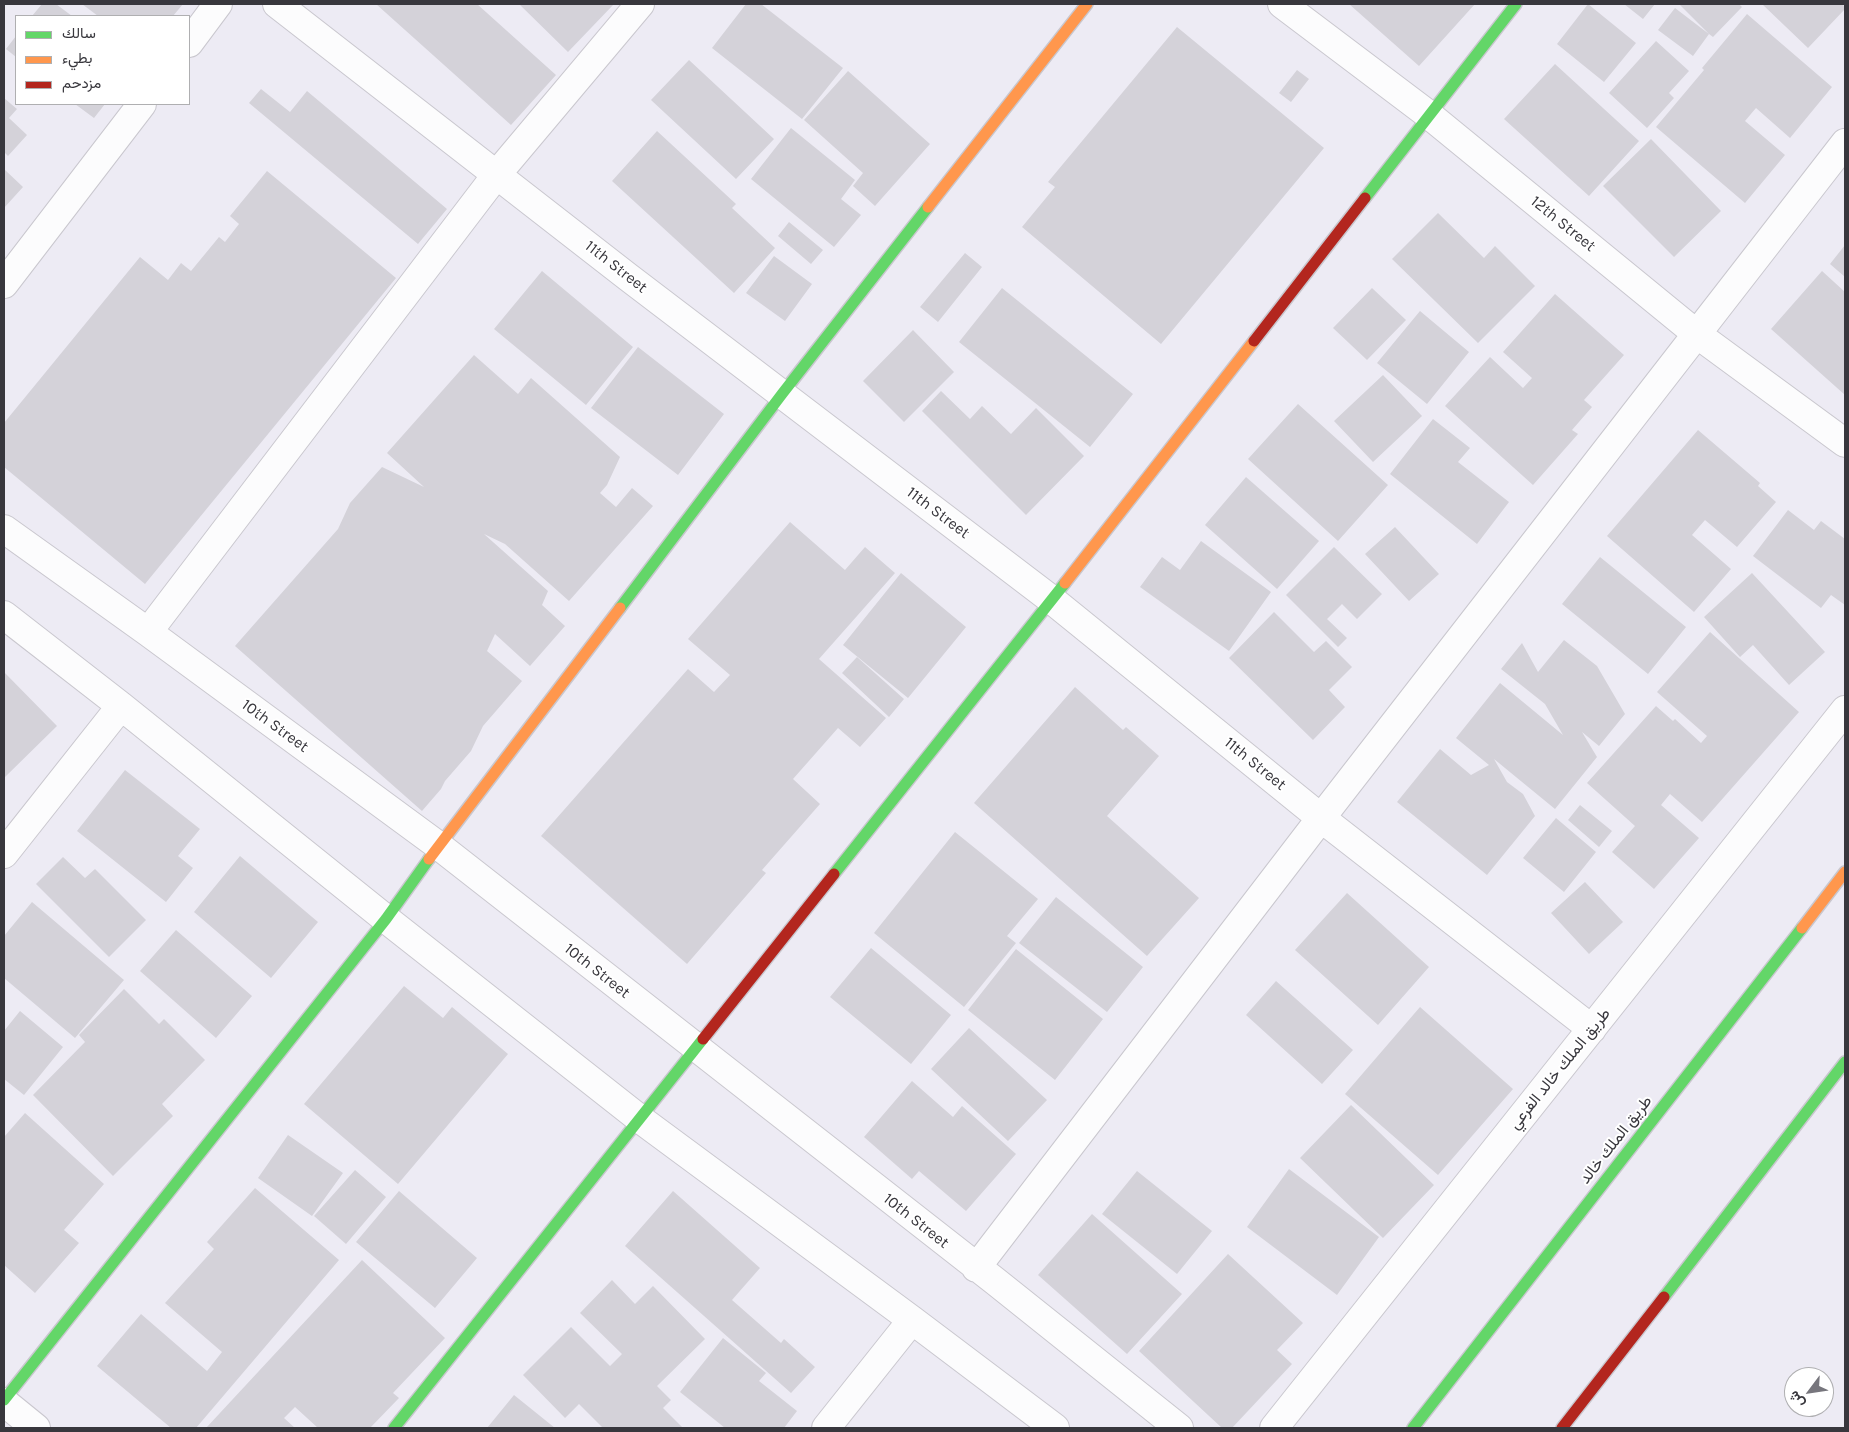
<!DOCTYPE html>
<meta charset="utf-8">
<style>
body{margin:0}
#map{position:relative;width:1849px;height:1432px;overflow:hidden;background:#edebf4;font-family:Karla,Vazirmatn,sans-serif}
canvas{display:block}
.frame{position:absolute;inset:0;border:5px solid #38373d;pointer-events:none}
.legend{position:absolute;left:15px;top:15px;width:175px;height:90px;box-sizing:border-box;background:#fff;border:1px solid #afafb1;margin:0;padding:6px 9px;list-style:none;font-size:15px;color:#38373d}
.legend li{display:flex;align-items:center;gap:10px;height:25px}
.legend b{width:25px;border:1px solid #afafb1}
.north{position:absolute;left:1784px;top:1367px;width:50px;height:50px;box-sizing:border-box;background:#fff;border:1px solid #afafb1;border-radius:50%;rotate:239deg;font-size:14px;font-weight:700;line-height:20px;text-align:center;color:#38373d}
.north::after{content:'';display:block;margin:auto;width:18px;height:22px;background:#77767d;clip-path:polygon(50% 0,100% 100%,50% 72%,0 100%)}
</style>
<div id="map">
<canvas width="1849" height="1432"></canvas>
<div class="frame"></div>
<ul class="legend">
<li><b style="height:6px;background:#63d668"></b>سالك</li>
<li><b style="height:6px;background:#ff974d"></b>بطيء</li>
<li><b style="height:6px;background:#b3261e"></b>مزدحم</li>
</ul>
<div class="north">ش</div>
</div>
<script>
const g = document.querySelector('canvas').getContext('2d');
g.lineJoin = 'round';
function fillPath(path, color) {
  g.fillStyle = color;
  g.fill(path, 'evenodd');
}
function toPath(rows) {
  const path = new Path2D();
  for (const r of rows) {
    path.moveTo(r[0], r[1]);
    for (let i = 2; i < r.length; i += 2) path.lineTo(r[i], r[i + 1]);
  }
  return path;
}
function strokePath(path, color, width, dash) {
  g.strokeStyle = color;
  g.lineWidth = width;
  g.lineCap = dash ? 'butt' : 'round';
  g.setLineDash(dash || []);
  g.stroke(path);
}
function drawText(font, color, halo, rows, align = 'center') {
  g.font = font + ' Karla,Vazirmatn,sans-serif';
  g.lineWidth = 4;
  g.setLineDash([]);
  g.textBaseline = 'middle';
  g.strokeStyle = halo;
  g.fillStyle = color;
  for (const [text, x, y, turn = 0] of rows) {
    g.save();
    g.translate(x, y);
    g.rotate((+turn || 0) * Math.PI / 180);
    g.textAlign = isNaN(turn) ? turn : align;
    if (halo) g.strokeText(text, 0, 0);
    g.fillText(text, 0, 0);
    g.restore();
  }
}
const building = toPath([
 [42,4,56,4,72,16,32,16],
 [82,4,183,4,173,16,98,16],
 [376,4,477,4,556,75,511,125],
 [519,4,614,4,568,52],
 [746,4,761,4,843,68,802,119,712,48],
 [1349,4,1475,4,1419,66],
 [1588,4,1636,43,1604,82,1557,44],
 [1624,4,1655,4,1643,19],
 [1679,4,1739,4,1742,7,1713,37,1709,34,1693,56,1658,30,1675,8,1709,34],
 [1762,4,1843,4,1845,9,1808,48],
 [1747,14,1832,87,1790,138,1756,108,1745,121,1785,155,1745,203,1656,127,1704,70,1702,68],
 [1177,27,1324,148,1161,344,1022,227,1055,187,1048,182],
 [16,36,16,57,6,49],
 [1656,41,1689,71,1669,93,1674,98,1647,128,1609,93],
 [689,60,774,139,736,179,651,100],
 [1555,64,1639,141,1589,196,1504,119],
 [1297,70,1309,79,1291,102,1279,93],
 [848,71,930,144,875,206,853,186,863,173,804,120],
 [261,89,290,112,307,91,447,209,418,244,249,103],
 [4,98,17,109,9,118,27,135,8,156,4,152],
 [75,104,105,104,94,118],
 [791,128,855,180,841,199,861,215,834,247,751,179],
 [657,131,736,204,732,208,775,248,734,293,612,181],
 [1651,139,1721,211,1674,257,1603,186],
 [4,169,23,187,4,208],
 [267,171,396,278,145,584,4,467,4,423,140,257,168,280,181,263,191,271,219,237,225,242,239,224,230,216],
 [1438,213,1484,258,1495,246,1535,286,1478,343,1392,259],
 [789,222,823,250,811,264,778,236],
 [1845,245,1845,277,1830,264],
 [965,253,982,267,938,322,920,307],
 [774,256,812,284,785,321,746,293],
 [542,271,633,347,586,405,494,329],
 [1822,271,1845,292,1845,395,1771,329],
 [1002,288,1133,394,1090,447,959,342],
 [1372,288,1406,320,1367,360,1333,328],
 [1555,294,1624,355,1584,400,1592,407,1572,430,1578,434,1533,485,1445,406,1490,357,1523,388,1532,378,1503,352],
 [1420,311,1469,352,1427,404,1377,363],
 [913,330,954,372,904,422,863,381],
 [638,347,724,414,678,475,591,408],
 [474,355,518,394,531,378,620,457,607,485,600,493,616,507,632,488,653,506,569,601,505,544,484,534,548,591,542,605,565,626,530,666,495,634,487,651,522,681,483,726,471,751,445,781,441,789,422,811,235,646,338,529,350,503,382,467,424,487,387,453],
 [1383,375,1422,416,1373,462,1334,421],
 [941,391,970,419,982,406,1011,434,1036,408,1084,456,1026,515,922,411],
 [1298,404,1388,485,1338,541,1248,459],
 [1433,419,1470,448,1458,462,1509,502,1477,544,1390,474],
 [1698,430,1760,483,1758,486,1776,502,1737,547,1705,520,1692,535,1731,569,1694,612,1607,536],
 [1246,477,1319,541,1277,589,1205,525],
 [1788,510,1814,530,1821,521,1845,539,1845,605,1831,595,1821,608,1753,556],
 [790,522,845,570,865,547,895,573,819,659,886,718,860,747,838,728,793,779,820,804,762,870,766,873,687,964,541,836,688,669,714,692,730,675,688,639],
 [1395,527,1439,574,1409,601,1365,554],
 [1201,541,1271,592,1229,651,1140,587,1162,557,1180,570],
 [1334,547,1382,594,1357,619,1342,604,1327,619,1347,638,1338,647,1286,595],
 [1600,557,1686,627,1648,674,1562,604],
 [901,573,966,627,908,698,843,645],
 [1752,573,1825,652,1789,685,1753,645,1740,657,1704,617],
 [1274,612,1314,652,1326,641,1352,667,1329,690,1345,707,1313,740,1229,658],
 [1710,632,1799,712,1702,822,1670,794,1661,805,1699,838,1654,889,1612,852,1635,826,1587,783,1656,706,1673,721,1675,719,1701,743,1707,736,1657,692],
 [1564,640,1597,666,1625,714,1599,746,1582,732,1597,757,1555,809,1494,759,1507,782,1523,794,1535,816,1487,875,1397,802,1440,749,1471,775,1489,765,1456,738,1500,683,1563,735,1545,704,1501,669,1522,643,1538,672],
 [857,657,904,699,889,717,842,673],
 [4,672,57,726,4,778],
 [1075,687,1123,730,1126,727,1159,756,1107,816,1199,898,1147,956,974,803],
 [125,770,200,829,178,856,193,868,166,902,77,831],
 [1580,805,1612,831,1599,847,1568,820],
 [1556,818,1596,852,1564,892,1523,858],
 [955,832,1038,899,1007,936,1016,943,964,1007,874,933],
 [240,856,318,922,271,978,194,912],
 [63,857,85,878,95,869,146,920,109,957,36,884],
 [1585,882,1623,922,1589,954,1551,913],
 [1347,893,1429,967,1378,1025,1295,950],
 [1056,897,1143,967,1107,1012,1019,943],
 [32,902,124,980,75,1038,4,978,4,936],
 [176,930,252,996,216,1038,140,971],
 [871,948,951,1015,911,1064,830,997],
 [1016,949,1103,1019,1055,1080,968,1010],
 [1276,981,1353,1050,1322,1084,1246,1015],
 [404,986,443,1018,452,1007,508,1054,398,1184,304,1104],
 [124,989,159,1024,164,1019,205,1060,162,1104,173,1116,113,1176,33,1095,85,1042,79,1035],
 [1420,1007,1513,1089,1438,1175,1345,1094],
 [20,1011,63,1047,24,1095,4,1079,4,1031],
 [969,1028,1047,1100,1008,1141,931,1069],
 [912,1081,953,1117,962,1106,1016,1154,966,1211,919,1171,912,1179,864,1137],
 [1351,1105,1434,1185,1383,1238,1300,1158],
 [25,1113,104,1184,64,1230,79,1243,35,1293,4,1265,4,1137],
 [288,1135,343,1173,312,1216,258,1178],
 [1289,1169,1379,1237,1337,1295,1247,1227],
 [355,1170,386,1197,346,1244,314,1216],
 [1137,1171,1212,1231,1177,1274,1102,1214],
 [255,1188,339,1260,196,1428,171,1428,97,1366,141,1314,207,1371,222,1352,165,1303,214,1249,207,1242],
 [399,1191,477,1258,435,1308,356,1242],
 [673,1191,760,1268,732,1300,781,1343,784,1339,815,1367,791,1393,625,1246],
 [1092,1214,1182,1294,1127,1354,1038,1275],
 [1228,1254,1303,1323,1277,1350,1292,1364,1232,1428,1222,1428,1139,1351],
 [362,1260,445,1338,393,1393,399,1398,370,1428,318,1428,295,1407,284,1418,295,1428,206,1428],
 [612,1280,635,1304,653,1286,705,1339,657,1386,671,1400,663,1408,683,1428,603,1428,579,1404,565,1418,523,1375,571,1327,610,1366,622,1354,580,1313],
 [723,1338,766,1373,759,1381,797,1411,784,1428,725,1428,680,1392],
 [514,1395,555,1428,487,1428]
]);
const street = toPath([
 [277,4,628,277,1052,600,1321,818,1592,1029],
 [1282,4,1429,115,1698,335,1845,443],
 [189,43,218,4],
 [4,284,142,104],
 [4,529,148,632,439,846,995,1281,1179,1428],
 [4,615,121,706,386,919,640,1119,912,1320,1055,1428],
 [148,632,497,174,640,4],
 [4,854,121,706],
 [976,1268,1321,818,1845,143],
 [4,1402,36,1428],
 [826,1428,912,1320],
 [1274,1428,1845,710]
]);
const fast = toPath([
 [1365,198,1516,4],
 [620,608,782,394,928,207],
 [834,874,1065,583],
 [1664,1297,1845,1062],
 [4,1400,386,919,429,859],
 [394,1428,703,1039],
 [1413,1428,1802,928]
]);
const slow = toPath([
 [928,207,1087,4],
 [1065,583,1254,341],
 [429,859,620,608],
 [1802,928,1845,872]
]);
const jam = toPath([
 [1254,341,1365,198],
 [703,1039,834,874],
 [1562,1428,1664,1297]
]);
const streetNames = [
 ["12th Street",1563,224,39],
 ["11th Street",616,267,38],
 ["11th Street",938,513,37],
 ["10th Street",275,726,36],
 ["11th Street",1255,764,39],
 ["10th Street",597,971,38],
 ["طريق الملك خالد الفرعي",1560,1069,-51],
 ["طريق الملك خالد",1616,1140,-52],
 ["10th Street",916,1221,38]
];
fillPath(building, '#d4d2d9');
strokePath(street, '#c9c7ce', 30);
strokePath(fast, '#c9c7ce', 14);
strokePath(slow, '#c9c7ce', 14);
strokePath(jam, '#c9c7ce', 14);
strokePath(street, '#fcfcfd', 28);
strokePath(fast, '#63d668', 11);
strokePath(slow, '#ff974d', 11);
strokePath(jam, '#b3261e', 11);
drawText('16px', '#38373d', '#fff', streetNames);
</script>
